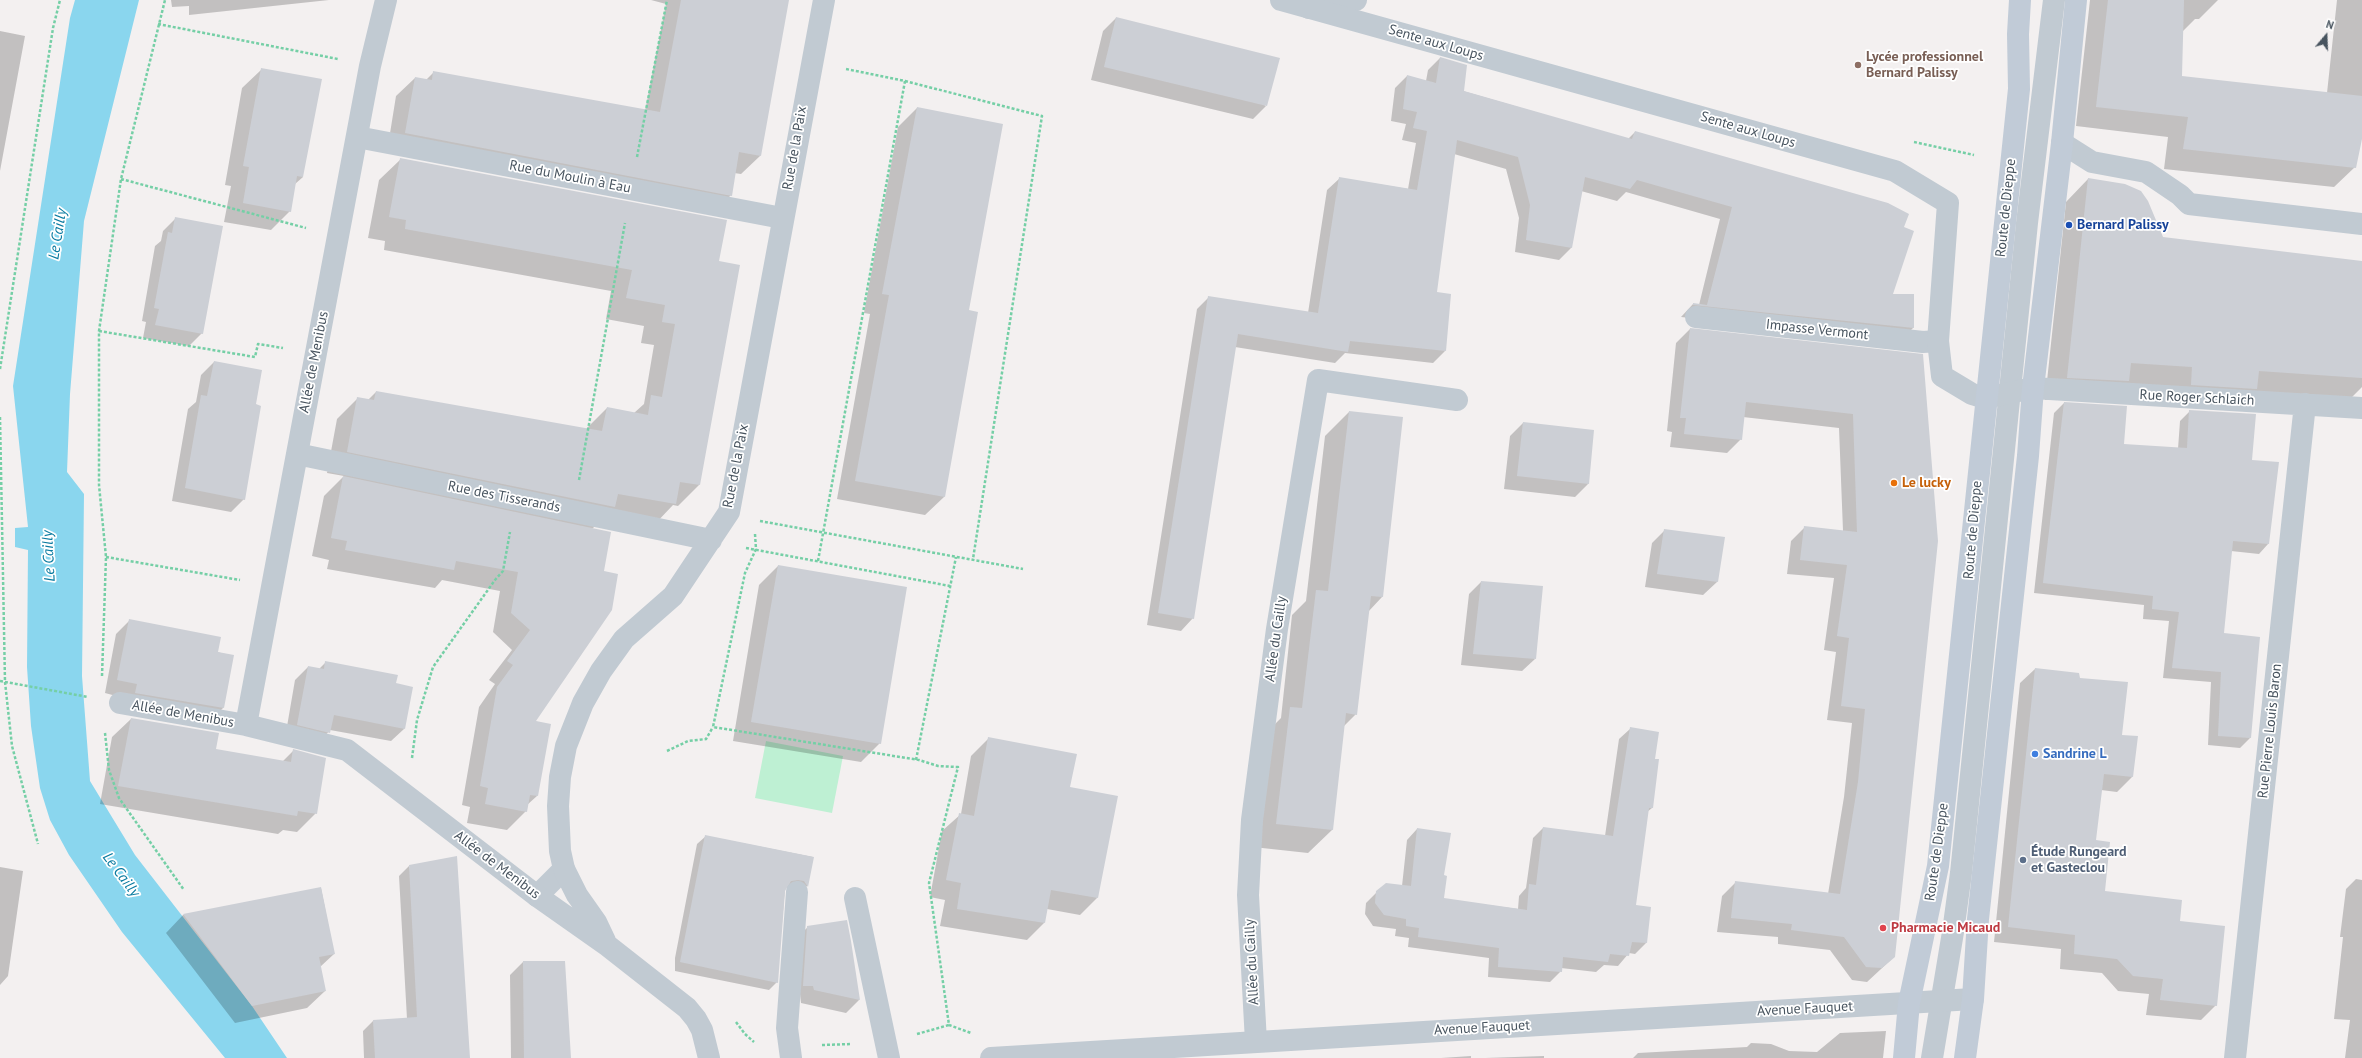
<!DOCTYPE html>
<meta charset="utf-8">
<style>
body{margin:0}
#map{position:relative;width:2362px;height:1058px;overflow:hidden;background:#f3f0f0;font-family:"PT Sans",sans-serif}
canvas{display:block}
.north{position:absolute;left:2306px;top:16px;width:40px;height:40px;-webkit-text-stroke:3px #fff;paint-order:stroke;rotate:19deg;font-size:11px;font-weight:700;line-height:16px;text-align:center;color:#47535e}
.north::after{content:'';display:block;margin:auto;width:14px;height:18px;background:#47535e;clip-path:polygon(50% 0,100% 100%,50% 72%,0 100%)}
</style>
<div id="map">
<canvas width="2362" height="1058"></canvas>
<div class="north">N</div>
</div>
<script>
const g = document.querySelector('canvas').getContext('2d');
g.lineJoin = 'round';
function fillPath(path, color) {
  g.fillStyle = color;
  g.fill(path, 'evenodd');
}
function toPath(rows) {
  const path = new Path2D();
  for (const r of rows) {
    path.moveTo(r[0], r[1]);
    for (let i = 2; i < r.length; i += 2) path.lineTo(r[i], r[i + 1]);
  }
  return path;
}
function strokePath(path, color, width, dash) {
  g.strokeStyle = color;
  g.lineWidth = width;
  g.lineCap = dash ? 'butt' : 'round';
  g.setLineDash(dash || []);
  g.stroke(path);
}
function drawText(font, color, halo, rows, align = 'center') {
  g.font = font + ' "PT Sans",sans-serif';
  g.lineWidth = 3.5;
  g.setLineDash([]);
  g.textBaseline = 'middle';
  g.strokeStyle = halo;
  g.fillStyle = color;
  for (const [text, x, y, turn = 0] of rows) {
    g.save();
    g.translate(x, y);
    g.rotate((+turn || 0) * Math.PI / 180);
    g.textAlign = isNaN(turn) ? turn : align;
    if (halo) g.strokeText(text, 0, 0);
    g.fillText(text, 0, 0);
    g.restore();
  }
}
const green = toPath([
 [766,741,843,756,832,813,755,798]
]);
const water = toPath([
 [75,0,139,0,84,221,70,394,67,472,84,494,82,676,90,781,135,855,252,1006,287,1058,225,1058,122,932,69,855,50,820,40,788,31,726,27,667,28,550,15,547,15,528,28,527,13,386,70,18]
]);
const shadow = toPath([
 [171,0,329,0,189,15,189,6,172,7],
 [651,0,788,0,760,156,741,174,734,173,731,195,712,214,387,152,396,96,415,78,426,80,434,72,645,111,666,4],
 [2090,0,2218,0,2199,19,2195,19,2182,32,2181,77,2327,93,2337,0,2362,0,2362,134,2355,167,2334,187,2164,169,2168,137,2076,126],
 [1116,18,1266,106,1253,119,1091,80,1103,31],
 [0,31,25,36,0,171],
 [1440,58,1463,91,1628,139,1635,132,1903,228,1892,295,1913,295,1913,328,1901,340,1681,317,1693,304,1699,305,1720,219,1626,192,1617,201,1581,191,1571,248,1559,260,1515,252,1519,218,1506,169,1454,154,1435,293,1445,351,1433,363,1345,353,1335,363,1235,347,1193,618,1181,631,1147,625,1197,309,1209,297,1308,313,1327,190,1340,178,1408,189,1416,143,1402,140,1406,124,1391,121,1395,88,1407,76,1426,81,1428,70],
 [261,70,303,177,295,184,290,211,271,230,224,222,231,186,225,185,242,88],
 [917,108,944,497,925,515,837,499,870,314,864,313,898,127],
 [401,159,718,262,699,485,678,506,673,505,654,525,605,516,592,529,534,721,550,725,537,796,527,805,526,811,507,830,467,823,470,807,462,805,479,707,495,684,489,680,512,650,493,632,500,591,442,580,435,588,327,569,329,560,312,556,324,496,344,476,327,473,337,419,358,398,368,400,376,392,586,429,607,408,634,413,644,404,654,345,641,343,644,326,606,319,611,291,384,250,385,241,368,238,379,180],
 [2088,179,2162,238,2362,262,2362,387,2348,401,2045,400,2066,202],
 [176,218,202,333,189,346,143,338,146,322,142,321,155,246,161,241,163,231],
 [1690,329,1922,355,1894,957,1867,982,1852,980,1830,950,1778,944,1778,937,1717,932,1722,896,1736,882,1828,894,1844,797,1852,723,1827,720,1836,652,1824,650,1834,578,1787,574,1791,541,1805,527,1843,531,1839,428,1743,417,1741,439,1727,453,1670,447,1672,432,1667,431,1676,343],
 [214,362,255,405,244,499,231,512,172,501,188,409,196,402,201,375],
 [2064,403,2123,445,2178,449,2180,421,2190,411,2251,461,2268,544,2259,554,2231,551,2223,634,2250,738,2240,748,2208,745,2211,682,2163,678,2169,621,2143,619,2144,605,2034,593,2054,413],
 [1349,412,1402,418,1382,597,1368,612,1356,714,1343,727,1332,830,1308,853,1253,847,1267,732,1281,718,1292,615,1306,601,1325,436],
 [1523,423,1593,431,1588,484,1575,497,1504,489,1510,436],
 [1665,530,1724,538,1717,582,1703,595,1645,587,1652,543],
 [778,566,906,588,880,743,861,762,733,741,759,585],
 [1481,582,1535,659,1522,671,1461,665,1469,594],
 [129,621,217,652,233,656,223,708,210,721,105,693,116,634],
 [326,662,395,684,404,729,391,741,330,730,317,745,285,738,295,680,308,667,319,669],
 [2035,669,2078,674,2079,679,2121,736,2137,737,2132,777,2117,792,2101,790,2095,841,2104,892,2179,922,2216,1005,2201,1020,2146,1015,2149,994,2118,991,2102,973,2060,969,2061,949,1994,942,2020,683],
 [131,719,215,750,282,762,293,751,316,813,297,832,283,830,278,834,100,804,112,737],
 [1630,729,1654,759,1652,808,1647,812,1634,906,1650,908,1646,943,1635,954,1629,953,1618,966,1604,965,1596,972,1561,968,1561,971,1550,982,1488,977,1489,958,1408,947,1409,938,1395,936,1396,929,1373,926,1365,914,1366,903,1377,892,1402,886,1407,840,1417,829,1443,876,1443,899,1518,909,1519,896,1526,888,1533,838,1543,828,1605,836,1619,739],
 [988,739,1069,788,1097,898,1080,915,1047,909,1044,923,1027,940,940,926,945,900,930,897,942,831,961,814,971,756],
 [706,836,813,857,807,886,799,894,789,887,785,888,777,982,769,990,675,971,675,958,697,844],
 [409,866,469,1058,364,1058,363,1031,373,1021,407,1019,399,876],
 [0,867,23,871,8,976,0,985],
 [2356,879,2362,880,2362,1058,2345,1058,2350,1020,2334,1019,2343,937,2340,937,2346,889],
 [321,888,334,954,320,967,325,991,307,1008,235,1023,166,933,183,915],
 [846,921,859,1000,846,1013,801,1003,794,940,808,927],
 [523,962,569,1058,511,1058,510,975],
 [1886,1031,1883,1058,1633,1058,1638,1053,1747,1047,1751,1043,1771,1044,1789,1051,1817,1052,1840,1033],
 [1471,1056,1471,1058,1441,1058],
 [1544,1056,1544,1058,1485,1058]
]);
const building = toPath([
 [681,0,789,0,761,156,739,152,732,196,405,133,415,77,432,80,433,71,660,112],
 [2108,0,2184,0,2182,76,2362,96,2362,139,2356,168,2183,149,2188,117,2096,107],
 [1116,17,1280,58,1267,106,1104,67],
 [1440,57,1467,65,1464,91,1632,139,1635,131,1888,203,1909,214,1904,227,1914,231,1893,294,1914,294,1914,328,1693,305,1693,303,1707,305,1732,207,1637,180,1630,189,1585,177,1572,248,1526,240,1530,205,1518,157,1457,140,1437,292,1451,294,1446,351,1350,341,1348,352,1238,334,1194,619,1158,613,1208,296,1318,313,1339,177,1417,190,1427,131,1413,128,1417,112,1403,109,1407,75,1436,83],
 [261,68,322,79,303,177,297,176,291,212,243,203,249,167,243,166],
 [917,107,1003,124,969,310,978,312,945,497,855,481,889,295,882,294],
 [400,158,727,220,719,261,740,265,700,485,680,482,676,504,618,494,615,507,347,452,357,397,374,400,376,391,602,431,607,407,648,415,651,395,662,397,675,324,662,322,665,305,626,298,632,270,405,229,406,220,389,217],
 [2088,178,2125,184,2141,191,2148,201,2163,237,2362,261,2362,378,2259,371,2257,389,2191,385,2192,367,2131,363,2129,381,2067,378],
 [175,217,223,226,203,334,155,325,159,309,154,308,168,232,172,233],
 [1690,328,1923,354,1938,541,1895,957,1882,968,1866,967,1844,937,1791,930,1792,924,1731,918,1735,881,1840,894,1858,782,1865,709,1841,706,1849,638,1837,636,1847,565,1800,560,1804,526,1857,532,1853,414,1746,402,1742,440,1684,434,1686,418,1680,418],
 [214,361,262,370,256,404,261,406,245,500,185,488,201,395,207,396],
 [2064,402,2127,406,2124,444,2187,448,2189,410,2256,414,2252,460,2279,462,2269,544,2233,541,2224,633,2260,637,2251,738,2218,736,2221,672,2172,668,2179,612,2152,609,2153,596,2043,583],
 [1349,411,1403,417,1383,597,1371,596,1357,715,1346,713,1333,830,1276,824,1290,707,1302,708,1316,590,1328,591],
 [1523,422,1594,430,1589,484,1517,476],
 [343,476,611,532,604,571,618,574,612,610,536,721,551,724,538,796,530,795,527,812,485,804,488,788,480,786,497,687,513,665,507,661,530,630,511,613,518,572,456,561,454,570,345,550,347,541,331,538],
 [1664,529,1725,537,1718,582,1657,574],
 [778,565,907,587,881,744,751,722],
 [1481,581,1543,586,1536,659,1473,654],
 [129,619,221,637,218,652,234,655,224,708,135,693,137,684,117,680],
 [325,661,398,675,396,683,413,687,405,729,334,715,330,733,297,725,308,666,324,669],
 [2035,668,2079,673,2080,678,2128,682,2122,735,2138,736,2133,777,2104,774,2096,840,2110,842,2105,891,2182,900,2180,921,2225,926,2217,1006,2160,1000,2163,979,2133,976,2117,959,2074,954,2075,935,2008,927],
 [131,718,219,733,216,749,291,762,293,749,326,758,317,814,298,811,297,816,118,786],
 [1630,727,1659,732,1655,759,1659,759,1653,808,1649,808,1636,905,1651,907,1647,943,1632,942,1629,956,1610,954,1608,962,1563,957,1562,972,1498,967,1499,948,1418,937,1419,928,1406,926,1406,919,1384,915,1375,903,1376,891,1386,883,1411,886,1417,828,1451,833,1444,875,1447,876,1444,898,1527,910,1529,884,1536,885,1543,827,1613,836],
 [988,737,1077,754,1070,787,1118,796,1098,898,1051,890,1045,923,957,909,961,883,946,880,959,813,974,816],
 [705,835,814,857,808,887,804,881,798,880,791,881,785,891,778,983,680,962],
 [457,856,470,1058,375,1058,373,1020,417,1017,409,865],
 [321,887,335,954,319,957,326,991,252,1006,183,914],
 [847,920,851,941,860,1000,814,990,813,986,803,986,807,926],
 [523,961,565,961,571,1058,524,1058]
]);
const path = toPath([
 [158,24,338,59],
 [905,81,1042,116,973,559],
 [1914,142,1974,155],
 [637,157,667,0],
 [121,179,306,228],
 [99,331,255,357,258,344,283,348],
 [0,369,53,28,60,0],
 [0,417,5,682,12,746,38,844],
 [579,480,625,223],
 [760,521,1023,569],
 [755,534,756,549,745,573,713,727,919,760,938,766,958,767,929,883,949,1025,971,1033],
 [746,548,950,586],
 [106,557,240,580],
 [818,561,905,81,846,69],
 [102,676,106,557,99,485,99,331,121,179,165,0],
 [0,681,88,697],
 [105,733,109,770,119,798,184,890],
 [667,751,688,741,706,739,713,727],
 [412,758,417,720,433,667,495,580,503,571,510,532],
 [916,760,956,557],
 [736,1022,745,1034,754,1042],
 [917,1034,949,1025],
 [822,1045,851,1044]
]);
const lane = toPath([
 [1309,8,1356,0],
 [2062,143,2092,162,2146,172,2180,195,2189,204,2362,224],
 [1696,317,1923,342,1938,341],
 [537,896,564,869],
 [855,898,889,1058],
 [791,1058,787,1028,797,892],
 [1932,1058,1953,932,1961,873,2027,223,2054,0]
]);
const street = toPath([
 [386,0,370,66,246,725,347,750,537,896,608,946,687,1008,696,1019,702,1030,709,1058],
 [1281,0,1895,171,1948,203,1938,341,1942,376,1972,394,1985,398,2033,388,2362,408],
 [357,137,782,218],
 [297,454,711,540],
 [120,703,246,725],
 [605,941,596,922,577,895,564,869,560,851,558,806,560,777,566,746,583,703,601,671,624,639,673,596,729,512,824,0],
 [1256,1042,1248,895,1252,820,1277,629,1318,380,1457,400],
 [991,1058,1973,999],
 [2235,1058,2305,404]
]);
const secondary = toPath([
 [1904,1058,1909,1003,1938,866,2019,89,2018,34,2020,0],
 [1965,1058,1973,999,1978,919,2028,456,2033,388,2062,143,2076,0]
]);
const markers = [
 [1858,65,4,"#8d6e63"],
 [2069,225,4,"#1a4fb4"],
 [1894,483,4,"#e8710a"],
 [2035,754,4,"#3f7fe0"],
 [2023,860,4,"#5c6f8a"],
 [1883,928,4,"#e0444e"]
];
const streetNames = [
 ["Sente aux Loups",1436,43,16],
 ["Sente aux Loups",1748,130,16],
 ["Rue de la Paix",795,148,-80],
 ["Rue du Moulin à Eau",570,177,11],
 ["Route de Dieppe",2006,208,-84],
 ["Impasse Vermont",1817,330,6],
 ["Allée de Menibus",314,362,-79],
 ["Rue Roger Schlaich",2197,398,3],
 ["Rue de la Paix",736,466,-79],
 ["Rue des Tisserands",504,497,11],
 ["Route de Dieppe",1973,530,-85],
 ["Allée du Cailly",1276,639,-82],
 ["Allée de Menibus",183,714,10],
 ["Rue Pierre Louis Baron",2270,731,-84],
 ["Route de Dieppe",1937,852,-82],
 ["Allée de Menibus",497,865,37],
 ["Allée du Cailly",1252,962,-93],
 ["Avenue Fauquet",1805,1009,-3],
 ["Avenue Fauquet",1482,1028,-3]
];
const educationNames = [
 ["Lycée professionnel",1866,57],
 ["Bernard Palissy",1866,73]
];
const transitNames = [
 ["Bernard Palissy",2077,225]
];
const foodNames = [
 ["Le lucky",1902,483]
];
const shopNames = [
 ["Sandrine L",2043,754]
];
const serviceNames = [
 ["Étude Rungeard",2031,852],
 ["et Gasteclou",2031,868]
];
const healthNames = [
 ["Pharmacie Micaud",1891,928]
];
const waterNames = [
 ["Le Cailly",58,234,-81],
 ["Le Cailly",49,556,-93],
 ["Le Cailly",121,875,53]
];
fillPath(green, '#bef0d3');
fillPath(water, '#8ad6ee');
fillPath(shadow, '#0003');
fillPath(building, '#cccfd5');
strokePath(path, '#75cfa6', 2.5, [3, 2]);
strokePath(lane, '#c1cad2', 22);
strokePath(street, '#c1cad2', 22);
strokePath(secondary, '#c1cbd7', 22);
for (const [x, y, r, color] of markers) {
  const dot = new Path2D();
  dot.arc(x, y, r, 0, 2 * Math.PI);
  g.fillStyle = color;
  g.fill(dot);
  strokePath(dot, '#fff', 1.5);
}
drawText('14px', '#47535e', '#fff', streetNames);
drawText('bold 14px', '#785e54', '#fff', educationNames, 'left');
drawText('bold 14px', '#164399', '#fff', transitNames, 'left');
drawText('bold 14px', '#c56008', '#fff', foodNames, 'left');
drawText('bold 14px', '#366cbe', '#fff', shopNames, 'left');
drawText('bold 14px', '#4e5e75', '#fff', serviceNames, 'left');
drawText('bold 14px', '#be3a42', '#fff', healthNames, 'left');
drawText('italic 15px', '#0a7ba0', '#fff', waterNames);
</script>
